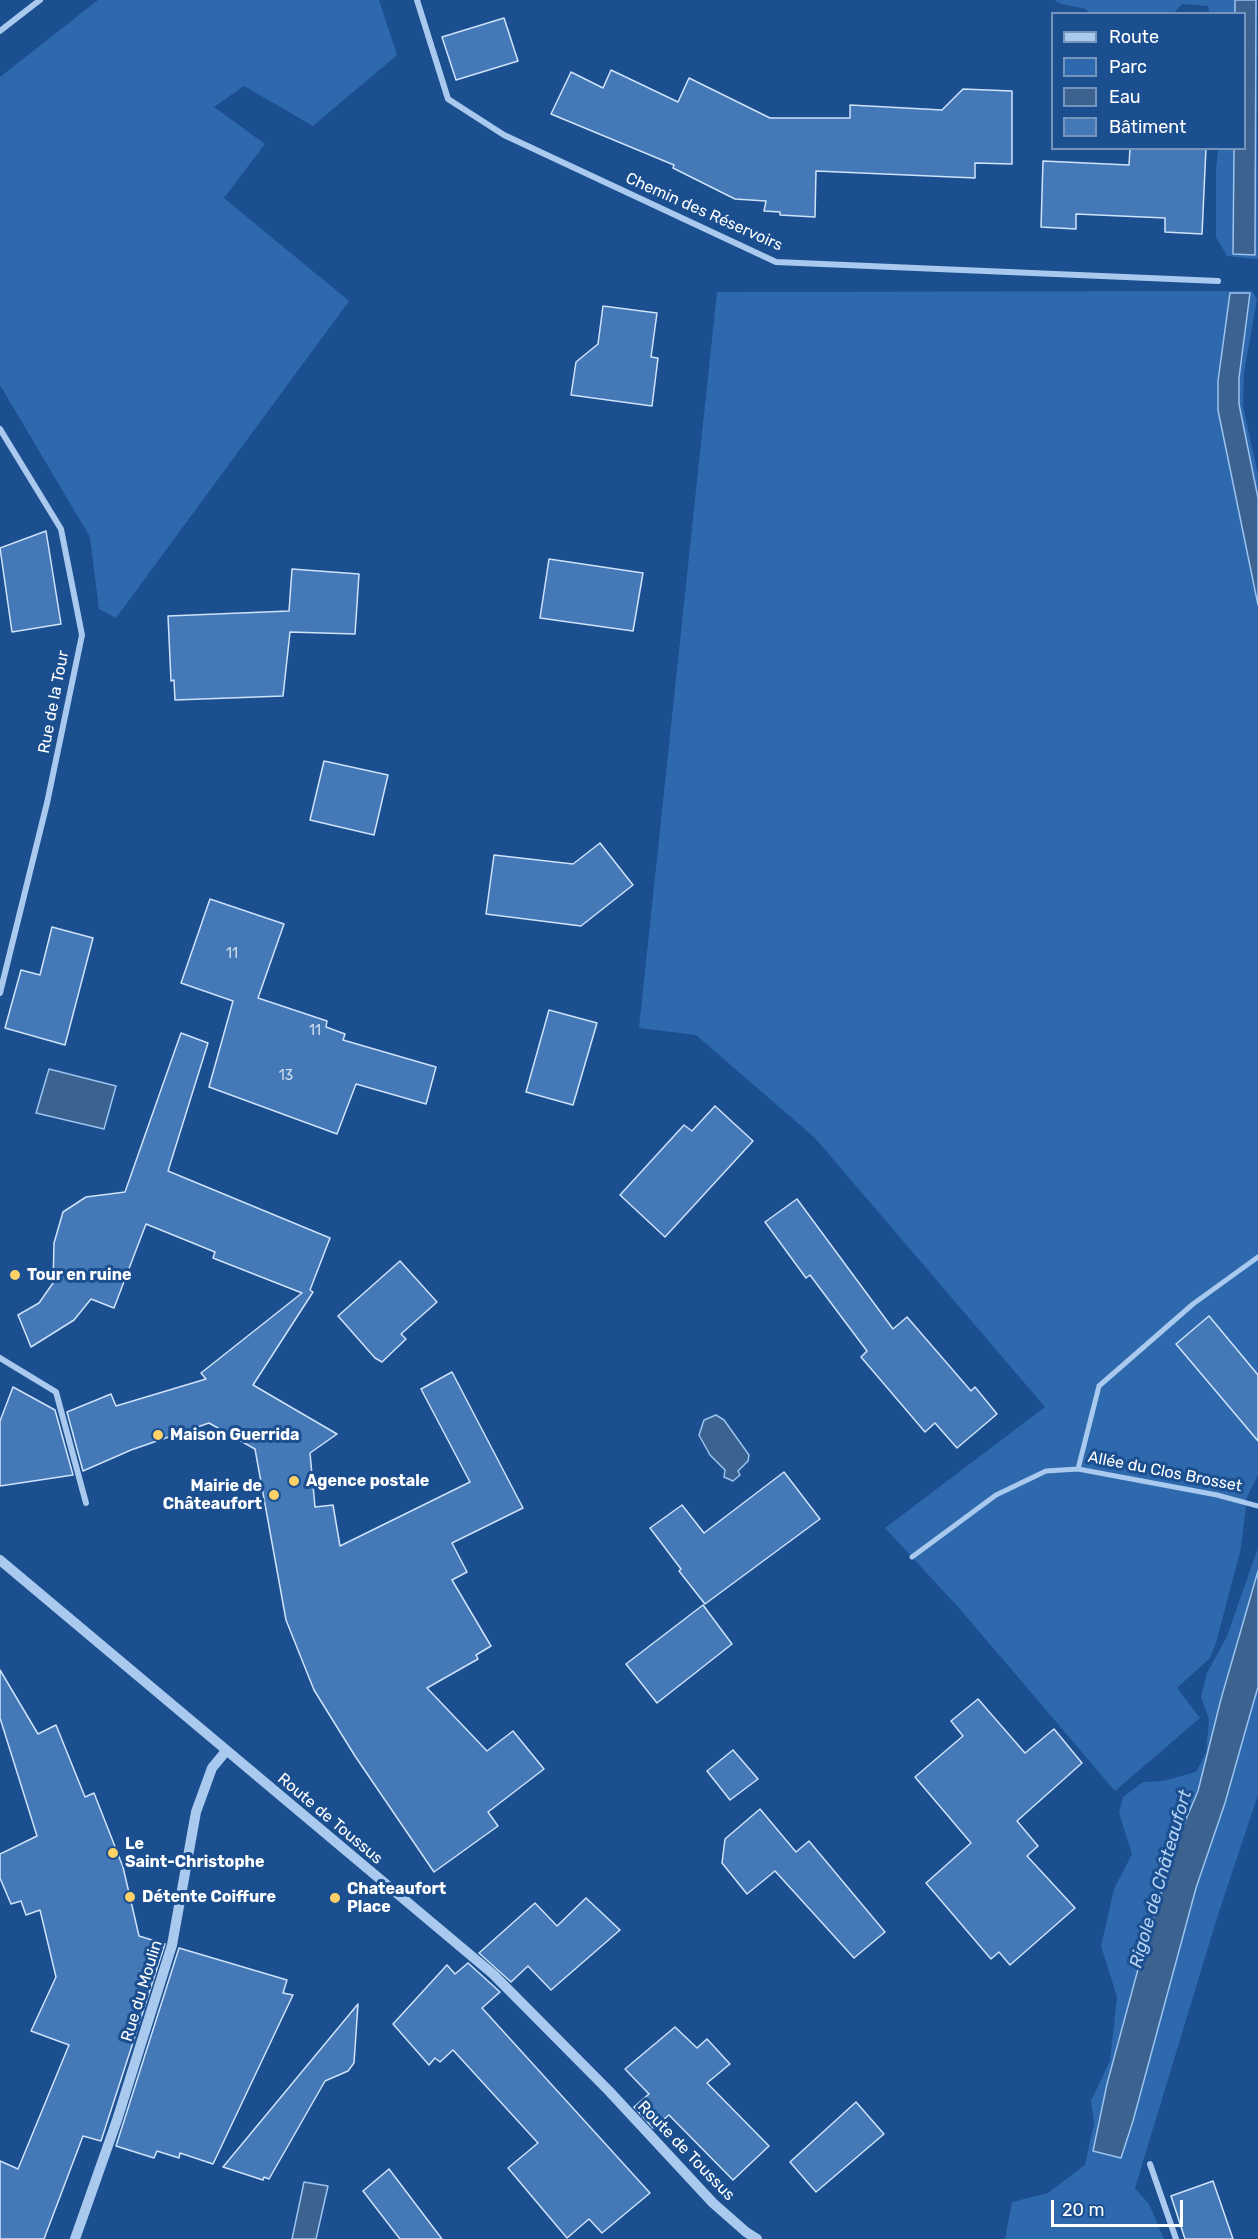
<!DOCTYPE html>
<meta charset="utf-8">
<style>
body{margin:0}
#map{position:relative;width:1258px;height:2239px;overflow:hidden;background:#1b4f8f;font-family:Rubik,sans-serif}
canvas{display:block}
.legend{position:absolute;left:1051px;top:12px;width:195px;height:138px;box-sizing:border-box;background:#1b4f8f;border:2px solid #7695bc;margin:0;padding:8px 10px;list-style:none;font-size:18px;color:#fff}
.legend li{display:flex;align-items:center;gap:12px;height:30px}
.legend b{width:30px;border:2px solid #7695bc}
.scale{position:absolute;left:1051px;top:2200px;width:132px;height:27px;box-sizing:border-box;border:3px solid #fff;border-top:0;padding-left:8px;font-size:18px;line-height:21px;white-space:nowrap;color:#fff;-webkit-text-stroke:4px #1b4f8f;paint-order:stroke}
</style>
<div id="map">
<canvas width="1258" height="2239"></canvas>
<ul class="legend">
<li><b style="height:8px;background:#a9c9ee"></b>Route</li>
<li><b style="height:16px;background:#2e69ad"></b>Parc</li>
<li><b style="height:16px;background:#3c6290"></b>Eau</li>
<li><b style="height:16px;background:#4478b7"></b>Bâtiment</li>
</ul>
<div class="scale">20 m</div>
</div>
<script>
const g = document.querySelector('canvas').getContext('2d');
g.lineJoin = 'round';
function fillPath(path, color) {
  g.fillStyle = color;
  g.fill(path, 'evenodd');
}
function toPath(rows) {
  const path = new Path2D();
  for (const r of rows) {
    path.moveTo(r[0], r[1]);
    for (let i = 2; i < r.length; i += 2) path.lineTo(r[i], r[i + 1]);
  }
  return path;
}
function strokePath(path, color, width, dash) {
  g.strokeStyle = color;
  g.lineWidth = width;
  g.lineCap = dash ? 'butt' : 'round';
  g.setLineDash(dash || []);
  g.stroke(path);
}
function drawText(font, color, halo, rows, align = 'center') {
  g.font = font + ' Rubik,sans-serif';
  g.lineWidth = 6;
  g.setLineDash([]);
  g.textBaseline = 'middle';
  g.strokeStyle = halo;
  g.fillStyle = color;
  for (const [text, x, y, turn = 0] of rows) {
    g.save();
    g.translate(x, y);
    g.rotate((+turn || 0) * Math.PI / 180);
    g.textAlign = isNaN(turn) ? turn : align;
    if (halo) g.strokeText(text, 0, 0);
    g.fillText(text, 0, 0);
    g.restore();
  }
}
const green = toPath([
 [98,0,379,0,397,55,313,126,244,86,214,107,265,144,224,198,349,301,116,618,99,609,90,537,0,385,0,77],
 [1054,0,1235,0,1235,13,1209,13,1208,6,1182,4,1174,13,1089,13,1086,9,1061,4],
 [1256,0,1258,259,1255,259,1227,256,1216,237,1216,169,1218,149,1234,149,1233,254,1255,255],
 [1252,291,1257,299,1244,373,1243,406,1258,474,1258,498,1239,404,1239,378,1249,293,1218,410,1258,605,1258,1475,1247,1497,1241,1548,1216,1643,1210,1658,1177,1688,1200,1718,1115,1791,959,1608,885,1528,1045,1407,815,1138,696,1035,639,1028,717,292],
 [1258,1548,1258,1571,1221,1699,1211,1744,1198,1791,1181,1831,1158,1902,1107,2084,1093,2151,1133,2121,1196,1888,1225,1803,1258,1687,1258,1795,1217,1918,1135,2188,1149,2204,1164,2239,1005,2239,1012,2202,1048,2193,1085,2165,1094,2123,1091,2101,1110,2061,1117,1997,1101,1946,1114,1889,1132,1854,1119,1813,1123,1797,1143,1782,1163,1781,1196,1772,1206,1753,1209,1719,1201,1697,1207,1673,1227,1636]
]);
const water = toPath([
 [1235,0,1256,0,1255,255,1233,254,1234,149,1244,148,1244,14,1235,13,1235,0],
 [1230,293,1250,293,1239,378,1239,404,1258,498,1258,605,1218,410,1218,381,1230,293],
 [49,1069,116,1086,104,1129,36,1113,49,1069],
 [716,1415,724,1420,749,1455,748,1461,738,1471,740,1475,733,1481,724,1477,725,1470,710,1455,699,1435,704,1420,716,1415],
 [1258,1571,1258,1687,1251,1711,1225,1803,1196,1888,1133,2121,1121,2158,1093,2151,1107,2084,1144,1947,1181,1831,1198,1791,1221,1699,1258,1571],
 [304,2182,328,2186,316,2239,292,2239,304,2182]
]);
const building = toPath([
 [504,18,518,61,456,80,442,37,504,18],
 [611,70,678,102,689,78,770,118,850,118,850,105,942,110,963,89,1012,91,1012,164,975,163,975,178,816,171,815,217,780,215,780,212,764,211,766,201,735,199,673,168,674,165,551,114,571,72,603,88,611,70],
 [1130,148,1206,148,1202,234,1165,232,1165,218,1076,214,1076,229,1041,227,1043,161,1129,165,1130,148],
 [603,306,657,313,651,357,658,358,652,406,571,395,576,362,598,344,603,306],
 [46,531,61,624,12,632,0,548,46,531],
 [549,559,643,573,633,631,540,618,549,559],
 [292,569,359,574,355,634,290,632,283,696,175,700,174,680,171,681,168,616,289,611,292,569],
 [324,761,388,775,374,835,310,820,324,761],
 [600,843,633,885,581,926,486,914,494,855,573,864,600,843],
 [210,899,284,924,258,998,327,1021,326,1027,345,1034,343,1040,436,1067,426,1104,356,1084,337,1134,209,1087,233,1001,181,983,210,899],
 [52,927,93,938,65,1045,5,1028,21,970,40,975,52,927],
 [549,1010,597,1023,573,1105,526,1092,549,1010],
 [181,1033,208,1043,168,1171,330,1238,310,1290,313,1292,253,1385,337,1434,310,1453,315,1507,333,1505,340,1546,470,1482,421,1389,452,1372,523,1508,452,1543,467,1572,452,1580,491,1646,476,1655,478,1659,427,1688,487,1751,513,1731,544,1769,488,1812,498,1826,434,1872,355,1756,314,1690,286,1620,255,1449,209,1423,131,1450,83,1471,67,1412,111,1394,116,1406,206,1379,201,1373,302,1293,213,1258,215,1252,146,1224,114,1308,91,1299,74,1320,31,1347,18,1315,39,1303,53,1283,54,1243,63,1212,86,1197,125,1192,181,1033],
 [715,1106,753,1141,665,1237,620,1195,684,1125,692,1131,715,1106],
 [797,1199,893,1329,907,1317,971,1391,975,1387,997,1414,957,1448,935,1423,925,1432,861,1357,867,1351,810,1275,806,1278,765,1222,797,1199],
 [400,1261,437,1302,401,1334,406,1339,382,1362,375,1358,338,1316,400,1261],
 [1209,1316,1258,1375,1258,1441,1176,1344,1209,1316],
 [13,1387,55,1410,73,1475,0,1486,0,1421,13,1387],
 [784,1472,820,1519,705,1604,679,1571,681,1569,650,1528,682,1505,704,1533,784,1472],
 [703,1605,732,1644,657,1703,626,1664,703,1605],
 [0,1670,38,1734,56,1725,85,1797,94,1793,123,1867,139,1936,165,1944,101,2141,83,2136,44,2239,0,2239,0,2161,18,2169,69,2045,31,2031,56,1977,40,1910,26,1915,21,1901,11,1904,0,1878,0,1854,37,1836,0,1718,0,1670],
 [978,1699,1025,1753,1054,1729,1082,1763,1017,1821,1038,1846,1027,1856,1075,1908,1010,1965,999,1952,991,1959,926,1883,971,1843,915,1777,963,1736,951,1721,978,1699],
 [733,1750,758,1779,730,1800,707,1771,733,1750],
 [760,1809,796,1852,809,1841,885,1932,854,1958,775,1871,747,1894,722,1863,725,1839,760,1809],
 [586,1898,620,1930,551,1990,528,1966,511,1982,479,1953,535,1903,557,1926,586,1898],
 [179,1948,287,1980,283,1993,293,1995,213,2164,180,2153,179,2158,157,2151,154,2158,116,2146,179,1948],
 [468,1963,500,1992,482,2008,650,2193,602,2233,589,2219,567,2238,508,2168,538,2143,453,2050,440,2062,435,2058,429,2065,393,2024,447,1965,455,1974,468,1963],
 [358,2004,354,2063,348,2071,325,2081,269,2179,264,2177,263,2180,223,2167,358,2004],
 [675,2027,697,2048,707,2039,730,2064,707,2083,769,2146,733,2180,669,2115,653,2128,634,2107,649,2094,625,2069,675,2027],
 [856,2102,884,2134,816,2192,790,2162,856,2102],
 [389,2169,442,2239,400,2239,363,2191,389,2169],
 [1213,2181,1233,2239,1185,2239,1171,2196,1213,2181]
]);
const pedestrian = toPath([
 [1078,1469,1099,1386,1193,1304,1258,1257],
 [912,1557,996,1495,1046,1471,1078,1469,1217,1495,1258,1506]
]);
const minor = toPath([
 [417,0,448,99,504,135,776,262,1218,281],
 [0,31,40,0],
 [0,429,61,529,82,635,47,803,0,993],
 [0,1358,56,1392,86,1503],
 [1150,2164,1176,2239]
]);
const tertiary = toPath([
 [0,1560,493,1974,609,2091,713,2203,746,2232,757,2239],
 [75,2239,117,2120,172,1945,196,1812,212,1768,226,1751]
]);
const markers = [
 [15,1275,6,"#ffd166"],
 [158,1435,6,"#ffd166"],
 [294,1481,6,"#ffd166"],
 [274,1495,6,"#ffd166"],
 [113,1853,6,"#ffd166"],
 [130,1897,6,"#ffd166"],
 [335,1898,6,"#ffd166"]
];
const numberNames = [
 ["11",232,954],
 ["11",315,1031],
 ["13",286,1076]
];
const streetNames = [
 ["Chemin des Réservoirs",704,212,24],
 ["Rue de la Tour",54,702,-79],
 ["Allée du Clos Brosset",1165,1472,11],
 ["Route de Toussus",330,1819,40],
 ["Rue du Moulin",142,1991,-73],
 ["Route de Toussus",686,2151,46]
];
const poiNames = [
 ["Tour en ruine",27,1275],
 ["Maison Guerrida",170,1435],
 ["Agence postale",306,1481],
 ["Mairie de",262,1486,"right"],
 ["Châteaufort",262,1504,"right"],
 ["Le",125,1844],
 ["Saint-Christophe",125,1862],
 ["Chateaufort",347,1889],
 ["Place",347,1907],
 ["Détente Coiffure",142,1897]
];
const waterNames = [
 ["Rigole de Châteaufort",1161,1879,-74]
];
fillPath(green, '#2e69ad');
fillPath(water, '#3c6290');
strokePath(water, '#9cc4f0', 1.5);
fillPath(building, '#4478b7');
strokePath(building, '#cfe3fa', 1.5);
strokePath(pedestrian, '#a9c9ee', 5);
strokePath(minor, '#a9c9ee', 6);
strokePath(tertiary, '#a9c9ee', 10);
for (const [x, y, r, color] of markers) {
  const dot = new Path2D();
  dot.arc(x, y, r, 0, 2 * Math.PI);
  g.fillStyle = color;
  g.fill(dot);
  strokePath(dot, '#1b4f8f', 2);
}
drawText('14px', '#d0dded', null, numberNames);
drawText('16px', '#fff', '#1b4f8f', streetNames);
drawText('bold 16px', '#fff', '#1b4f8f', poiNames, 'left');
drawText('italic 18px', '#b5d3f5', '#1b4f8f', waterNames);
</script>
